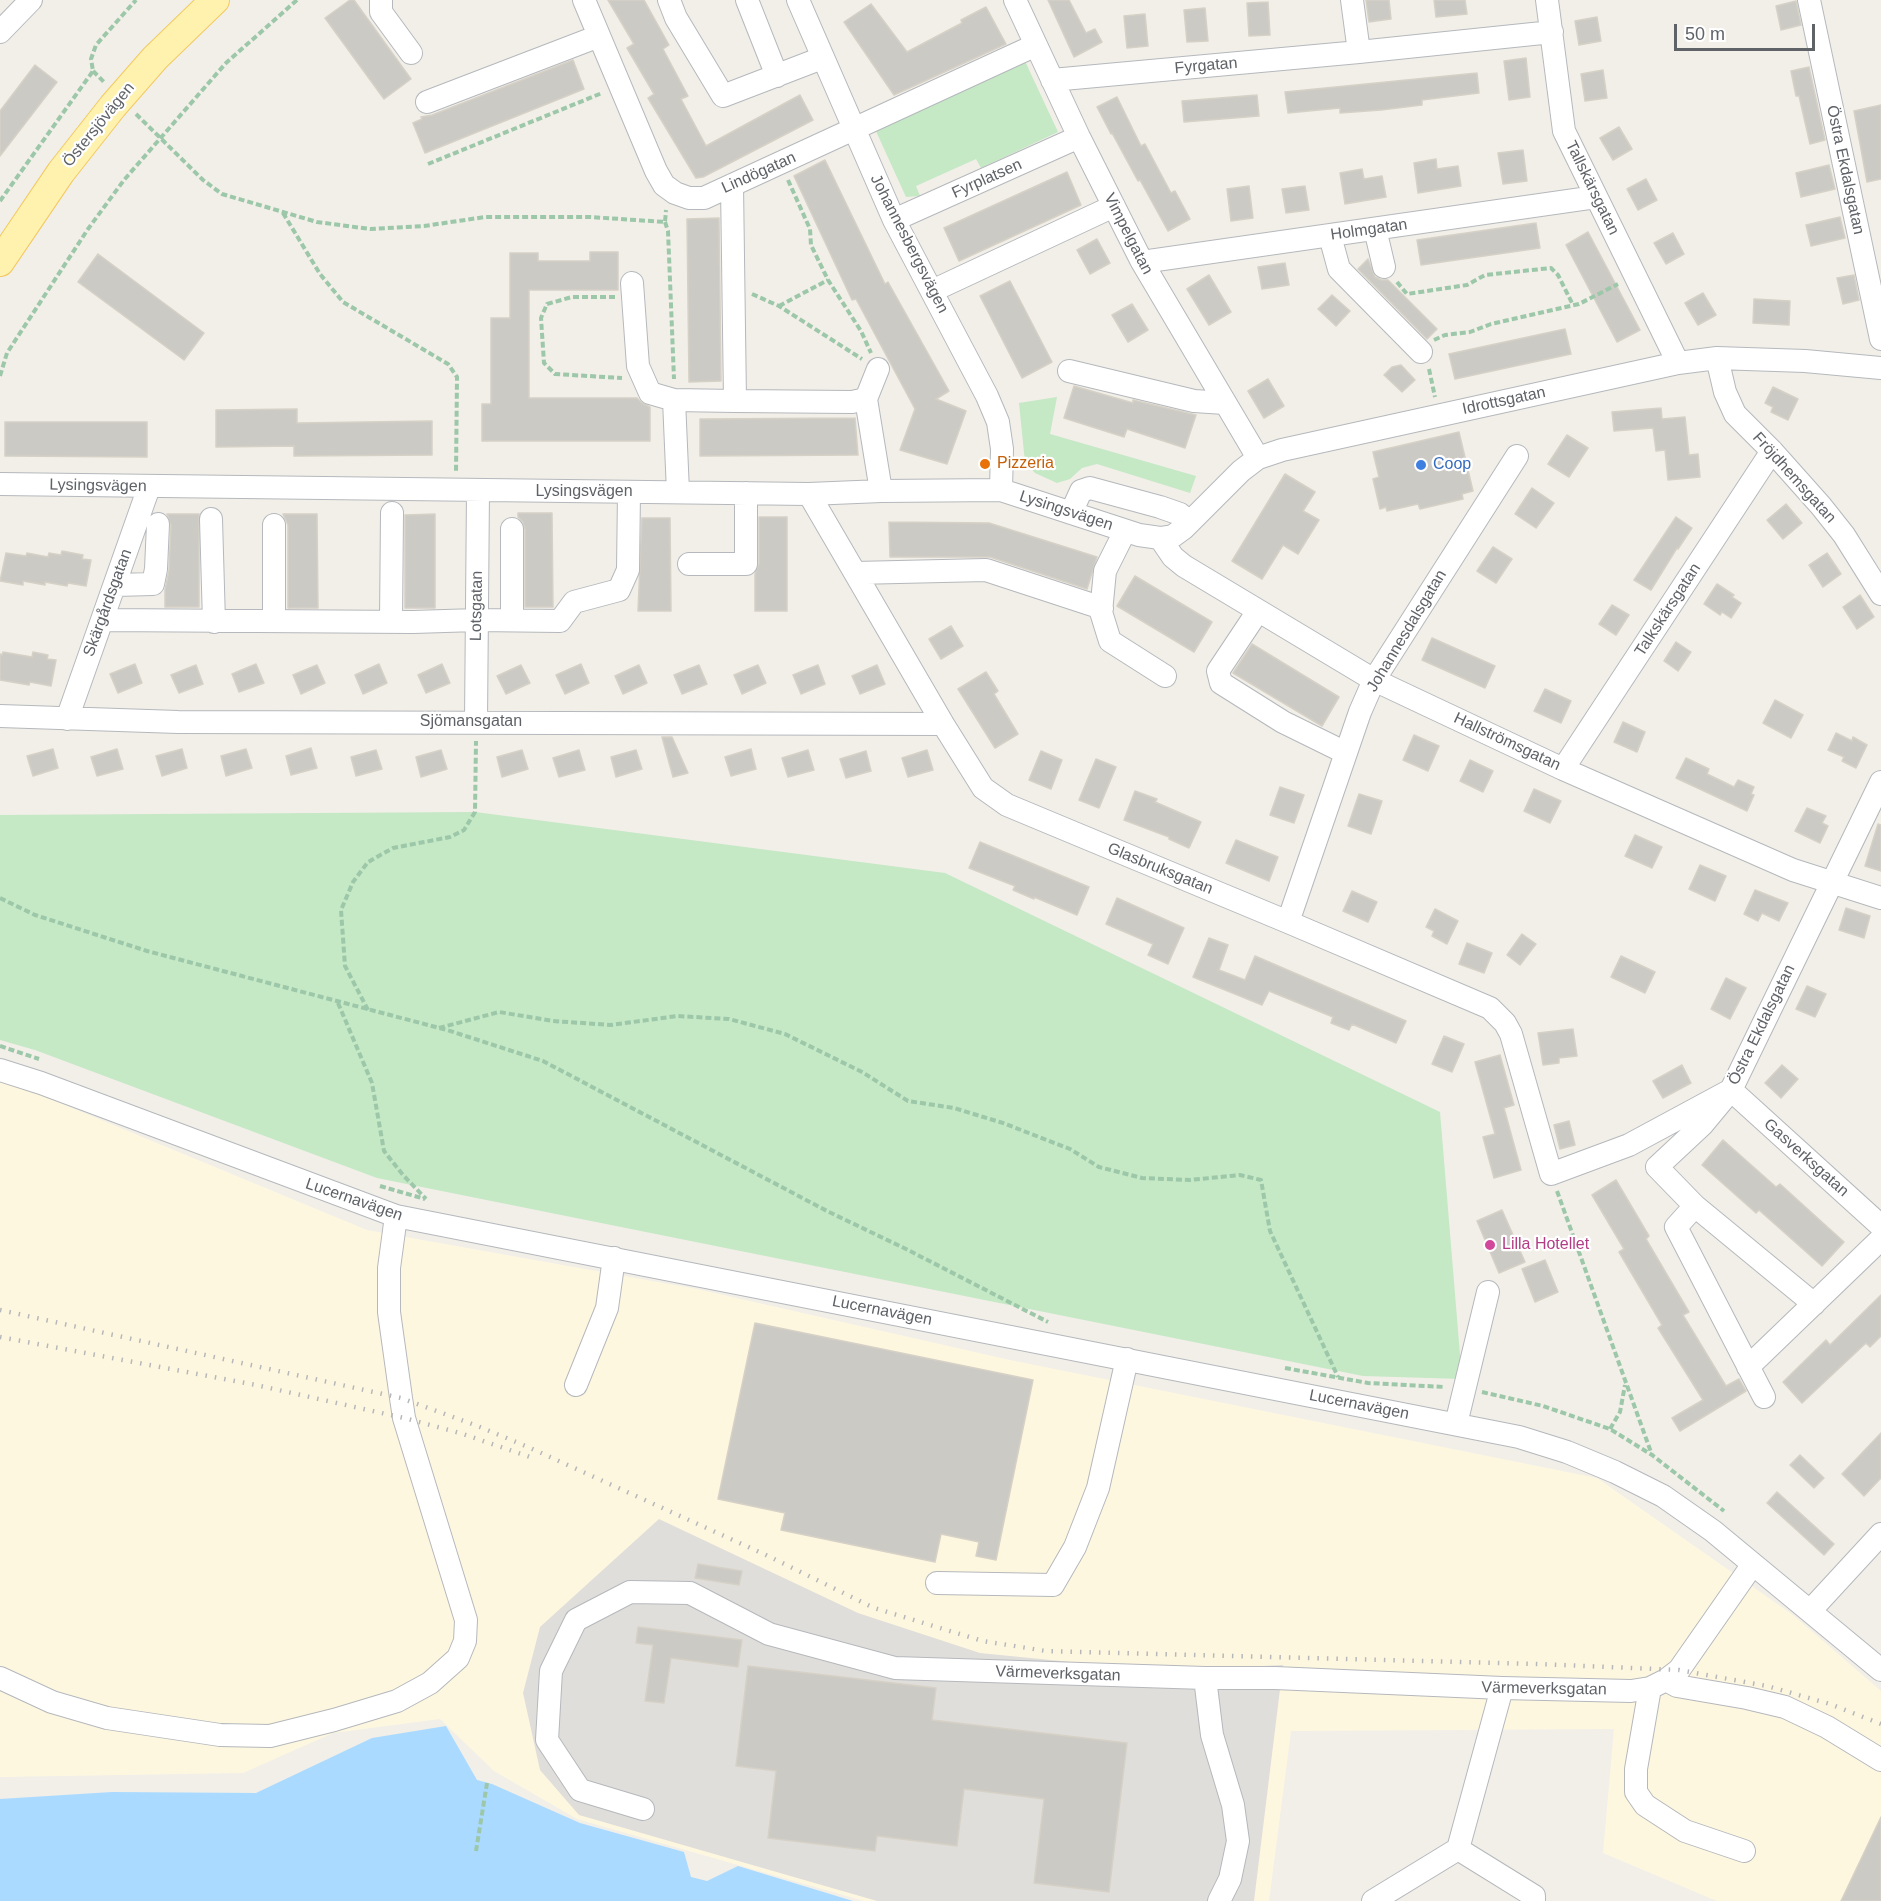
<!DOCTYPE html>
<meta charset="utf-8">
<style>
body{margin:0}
#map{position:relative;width:1881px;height:1901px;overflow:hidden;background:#f1efe8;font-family:Arial,sans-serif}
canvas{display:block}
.scale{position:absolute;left:1674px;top:24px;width:141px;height:27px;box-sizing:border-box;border:3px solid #5f6368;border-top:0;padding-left:8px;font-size:18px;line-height:21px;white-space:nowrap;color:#5f6368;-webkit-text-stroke:4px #fff;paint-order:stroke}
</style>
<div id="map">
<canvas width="1881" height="1901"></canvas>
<div class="scale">50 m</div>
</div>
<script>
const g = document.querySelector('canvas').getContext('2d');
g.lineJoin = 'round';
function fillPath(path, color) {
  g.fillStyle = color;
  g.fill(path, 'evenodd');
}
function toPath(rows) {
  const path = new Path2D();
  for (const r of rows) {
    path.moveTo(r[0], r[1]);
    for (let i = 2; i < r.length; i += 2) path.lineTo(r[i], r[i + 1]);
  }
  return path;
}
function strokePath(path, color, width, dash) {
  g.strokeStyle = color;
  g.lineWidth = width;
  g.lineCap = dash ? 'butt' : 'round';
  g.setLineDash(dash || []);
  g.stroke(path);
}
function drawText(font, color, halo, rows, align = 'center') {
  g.font = font + ' Arial,sans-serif';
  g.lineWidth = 4.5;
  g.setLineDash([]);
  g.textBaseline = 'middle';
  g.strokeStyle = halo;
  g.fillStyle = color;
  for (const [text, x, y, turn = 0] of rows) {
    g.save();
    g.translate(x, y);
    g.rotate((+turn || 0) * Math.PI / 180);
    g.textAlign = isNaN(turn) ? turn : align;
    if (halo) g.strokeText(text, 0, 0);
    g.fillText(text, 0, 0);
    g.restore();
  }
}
const commercial = toPath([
 [0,1078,367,1230,697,1289,1010,1360,1597,1478,1793,1615,1881,1691,1881,1901,1717,1901,1603,1853,1614,1729,1291,1731,1269,1901,864,1901,577,1819,494,1771,440,1719,333,1733,243,1773,0,1777]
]);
const industrial = toPath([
 [659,1519,858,1613,980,1653,1162,1671,1283,1665,1254,1901,877,1901,579,1815,540,1770,523,1693,540,1627]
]);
const green = toPath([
 [1024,59,1058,132,981,168,976,159,916,186,920,196,906,197,875,129],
 [1057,397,1050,434,1196,476,1190,493,1097,464,1082,468,1070,479,1057,483,1035,473,1025,462,1019,403],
 [475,812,945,873,1440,1112,1462,1379,1363,1376,377,1178,35,1050,0,1040,0,815]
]);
const water = toPath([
 [446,1726,477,1780,492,1784,580,1823,684,1852,691,1877,707,1881,738,1866,853,1901,0,1901,0,1799,112,1792,256,1793,372,1738]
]);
const building = toPath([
 [350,0,354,0,411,79,384,99,325,18,350,0],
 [608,0,644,0,669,45,663,49,688,96,681,99,706,146,800,95,813,120,703,177,696,178,648,98,654,94,627,48,634,44,608,0],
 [1048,0,1069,0,1086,33,1095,29,1102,42,1074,57,1048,0],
 [1366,0,1389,0,1391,19,1369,22,1366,0],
 [1434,0,1465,0,1467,14,1436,17,1434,0],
 [1796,1,1801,25,1781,30,1776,6,1796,1],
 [1268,2,1270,35,1249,36,1247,3,1268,2],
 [871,4,907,52,962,23,961,20,986,7,1006,44,894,95,844,22,871,4],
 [1205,8,1208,41,1187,42,1184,10,1205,8],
 [1145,14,1148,46,1127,48,1124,16,1145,14],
 [1597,17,1601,41,1579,45,1575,21,1597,17],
 [1526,58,1530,97,1509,100,1504,61,1526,58],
 [573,60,584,89,425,153,413,123,422,119,421,117,432,115,573,60],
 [35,65,57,82,0,156,0,111,35,65],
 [1809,67,1825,140,1810,144,1799,96,1796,96,1791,71,1809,67],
 [1603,70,1607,98,1585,101,1581,74,1603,70],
 [1477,73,1479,93,1422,100,1422,105,1381,110,1340,113,1340,108,1288,113,1285,92,1477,73],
 [1257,95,1259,116,1184,122,1182,101,1257,95],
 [1117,97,1141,146,1145,144,1171,193,1175,191,1190,219,1168,231,1140,180,1138,181,1112,133,1111,134,1097,107,1117,97],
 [1881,105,1881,179,1867,182,1854,111,1881,105],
 [1619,127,1632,149,1613,160,1600,138,1619,127],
 [1523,150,1527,181,1503,184,1498,153,1523,150],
 [1436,159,1437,169,1458,166,1461,186,1418,193,1414,163,1436,159],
 [825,160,885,284,888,282,949,391,936,399,966,411,947,464,900,450,915,409,856,299,852,300,794,176,825,160],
 [1829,165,1835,189,1801,197,1796,173,1829,165],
 [1362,169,1364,179,1382,176,1386,197,1345,204,1340,173,1362,169],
 [1067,172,1081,205,959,261,944,228,1067,172],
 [1646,179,1657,200,1638,210,1627,189,1646,179],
 [1249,186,1253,218,1231,221,1227,189,1249,186],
 [1305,186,1309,210,1286,213,1282,189,1305,186],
 [1840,217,1845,238,1811,246,1806,225,1840,217],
 [719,218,721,381,689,382,687,219,719,218],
 [1536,223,1540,248,1421,265,1417,240,1536,223],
 [1588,232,1640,330,1617,342,1566,245,1588,232],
 [1673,233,1684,254,1666,264,1654,243,1673,233],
 [1097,239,1110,263,1090,274,1077,250,1097,239],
 [590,252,618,252,618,290,529,290,529,398,637,398,642,403,650,407,650,441,482,441,482,404,491,404,491,318,510,318,510,253,538,253,538,261,590,261,590,252],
 [98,254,204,333,184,360,78,282,98,254],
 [1368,259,1375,277,1381,280,1388,280,1437,329,1427,339,1358,269,1368,259],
 [1285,263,1289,285,1262,289,1258,267,1285,263],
 [1209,275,1231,312,1209,325,1187,289,1209,275],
 [1854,275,1859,300,1843,304,1837,278,1854,275],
 [1010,281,1052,362,1022,378,980,296,1010,281],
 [1703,293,1716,315,1698,325,1685,303,1703,293],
 [1332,295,1350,311,1336,326,1318,309,1332,295],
 [1754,299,1790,301,1789,325,1753,323,1754,299],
 [1132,304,1148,330,1128,342,1112,315,1132,304],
 [1565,329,1571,354,1455,379,1449,354,1565,329],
 [1401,365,1415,380,1402,392,1384,375,1392,367,1401,365],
 [1268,379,1284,406,1264,418,1248,391,1268,379],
 [1074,386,1133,403,1133,400,1196,415,1185,448,1127,429,1124,437,1064,418,1074,386],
 [1773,387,1798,399,1788,420,1771,412,1773,407,1765,403,1773,387],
 [1661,408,1662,419,1685,417,1689,455,1698,454,1700,477,1668,480,1665,450,1656,451,1653,428,1614,431,1612,412,1661,408],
 [297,409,297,423,432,421,432,455,294,456,294,446,216,447,216,410,297,409],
 [855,418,858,455,700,456,700,419,855,418],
 [5,422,147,422,147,457,5,456,5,422],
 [1459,432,1473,491,1462,494,1463,499,1420,509,1418,504,1387,511,1386,507,1380,509,1373,479,1379,477,1373,452,1459,432],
 [1567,435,1588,448,1569,477,1548,464,1567,435],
 [1285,474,1315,492,1303,511,1319,520,1298,554,1283,545,1262,579,1232,561,1285,474],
 [1532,488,1554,503,1536,528,1515,514,1532,488],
 [1786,504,1802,523,1783,539,1767,520,1786,504],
 [518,513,552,513,553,607,525,607,525,529,523,522,518,517,518,513],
 [167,514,199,514,199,607,165,607,165,590,169,570,171,525,167,514],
 [283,514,317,514,318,608,288,608,288,525,283,514],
 [435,514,435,608,405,608,405,515,435,514],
 [759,517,787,517,787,611,755,611,755,574,759,564,759,517],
 [1676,517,1692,528,1678,549,1677,548,1651,590,1634,580,1676,517],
 [642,518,670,518,671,611,638,611,642,518],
 [889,522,989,523,1097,557,1087,589,990,557,890,557,889,522],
 [1493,547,1512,559,1496,583,1477,571,1493,547],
 [62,551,83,555,82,559,91,560,86,586,68,583,67,586,45,582,45,585,23,581,23,585,0,581,6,553,26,556,27,553,48,557,49,553,61,555,62,551],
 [1827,553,1841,574,1823,587,1809,565,1827,553],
 [1135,576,1212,622,1194,652,1117,606,1135,576],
 [1717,584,1734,595,1732,597,1741,603,1731,618,1722,612,1720,615,1704,604,1717,584],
 [1860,595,1874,617,1857,629,1843,607,1860,595],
 [1612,605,1629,615,1616,635,1599,624,1612,605],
 [951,626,963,646,941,659,929,639,951,626],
 [1432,638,1495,666,1485,688,1422,660,1432,638],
 [1676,642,1691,652,1678,671,1664,661,1676,642],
 [1252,644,1339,697,1322,726,1233,673,1252,644],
 [3,652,32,657,33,652,48,655,47,659,56,660,51,686,30,682,29,685,0,680,0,654,2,655,3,652],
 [135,664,142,683,118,693,110,674,135,664],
 [256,664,264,683,239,692,232,674,256,664],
 [379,664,387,683,363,694,355,675,379,664],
 [442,664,450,683,426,693,418,675,442,664],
 [581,664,589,683,565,694,556,675,581,664],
 [196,665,203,684,179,693,171,675,196,665],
 [317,665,325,683,301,694,293,675,317,665],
 [521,665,530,683,506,694,497,676,521,665],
 [639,665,647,683,623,694,615,676,639,665],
 [699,665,707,684,682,694,674,675,699,665],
 [758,665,766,683,742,694,734,675,758,665],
 [818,665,825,684,801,694,793,675,818,665],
 [877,665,885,684,860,694,852,676,877,665],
 [986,672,998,691,994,694,1018,734,995,748,958,689,986,672],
 [1545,689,1571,701,1561,723,1534,711,1545,689],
 [1775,700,1803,715,1791,738,1763,723,1775,700],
 [1623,722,1645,732,1637,752,1614,742,1623,722],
 [1836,733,1852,741,1853,737,1867,745,1856,768,1842,761,1844,757,1828,750,1836,733],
 [1414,735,1439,746,1428,771,1403,760,1414,735],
 [662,737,672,737,688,773,673,777,662,737],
 [311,748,317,768,291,775,286,756,311,748],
 [53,749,58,768,33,776,27,756,53,749],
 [117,749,123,769,97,776,91,757,117,749],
 [182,749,187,768,162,776,156,756,182,749],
 [246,749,252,768,226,776,221,756,246,749],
 [751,749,756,769,731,776,725,757,751,749],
 [376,750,382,769,356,776,351,757,376,750],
 [441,750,447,769,421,777,416,757,441,750],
 [522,750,528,769,502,777,497,757,522,750],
 [579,750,585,770,559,777,553,758,579,750],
 [636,750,642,769,616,777,611,757,636,750],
 [808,750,814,770,788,777,782,758,808,750],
 [927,750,933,770,908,777,902,758,927,750],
 [866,751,871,771,846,778,840,759,866,751],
 [1041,751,1062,760,1051,789,1029,780,1041,751],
 [1686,758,1709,769,1707,774,1734,787,1738,780,1754,787,1751,794,1754,795,1747,811,1676,778,1686,758],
 [1096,759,1116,767,1099,808,1079,800,1096,759],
 [1470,760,1493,771,1483,792,1460,781,1470,760],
 [1280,787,1304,795,1294,823,1270,815,1280,787],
 [1534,789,1561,801,1550,823,1524,811,1534,789],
 [1135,791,1157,799,1155,802,1201,822,1189,848,1169,839,1169,837,1124,820,1135,791],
 [1359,794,1382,801,1371,834,1348,826,1359,794],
 [1807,808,1826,816,1822,823,1828,826,1820,843,1795,831,1807,808],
 [1878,824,1881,825,1881,871,1865,866,1878,824],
 [1635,835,1662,847,1652,868,1625,856,1635,835],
 [1236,840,1278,857,1269,881,1226,863,1236,840],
 [980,842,1089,887,1077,915,1034,897,1034,899,1013,890,1015,886,969,868,980,842],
 [1700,865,1726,876,1715,901,1689,889,1700,865],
 [1755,890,1788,903,1779,921,1762,913,1758,921,1744,914,1755,890],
 [1352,891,1377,902,1368,922,1343,911,1352,891],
 [1117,898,1184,928,1168,964,1148,955,1153,944,1106,924,1117,898],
 [1846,908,1870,916,1864,938,1839,930,1846,908],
 [1435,909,1458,921,1447,944,1432,936,1434,931,1426,927,1435,909],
 [1522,934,1536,944,1520,965,1507,955,1522,934],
 [1209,938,1228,945,1219,970,1245,980,1255,956,1406,1021,1396,1043,1352,1024,1349,1030,1331,1023,1333,1017,1269,991,1262,1005,1193,977,1209,938],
 [1467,943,1492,953,1484,973,1459,964,1467,943],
 [1621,956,1655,972,1645,993,1611,977,1621,956],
 [1726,978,1746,988,1730,1019,1711,1009,1726,978],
 [1807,986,1826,994,1815,1017,1796,1009,1807,986],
 [1573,1029,1577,1056,1559,1058,1559,1063,1543,1065,1538,1033,1573,1029],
 [1444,1036,1464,1044,1452,1072,1432,1064,1444,1036],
 [1500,1055,1514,1105,1504,1108,1521,1170,1494,1178,1483,1137,1495,1134,1475,1062,1500,1055],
 [1682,1065,1691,1083,1663,1098,1653,1081,1682,1065],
 [1782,1065,1798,1079,1781,1098,1765,1083,1782,1065],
 [1569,1121,1575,1145,1560,1149,1554,1125,1569,1121],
 [1723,1140,1776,1187,1780,1184,1844,1242,1822,1266,1759,1210,1756,1213,1702,1165,1723,1140],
 [1616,1180,1649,1236,1646,1239,1689,1312,1683,1315,1726,1386,1739,1379,1746,1391,1680,1431,1672,1418,1703,1400,1658,1328,1662,1325,1619,1252,1624,1249,1592,1195,1616,1180],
 [1502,1210,1525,1262,1499,1273,1477,1221,1502,1210],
 [1545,1260,1558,1292,1535,1302,1522,1269,1545,1260],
 [1881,1295,1881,1336,1870,1347,1866,1343,1802,1403,1783,1382,1826,1340,1830,1345,1881,1295],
 [755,1323,1033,1380,996,1560,976,1556,979,1542,941,1534,935,1562,781,1530,785,1513,718,1499,755,1323],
 [1881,1433,1881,1478,1864,1496,1842,1474,1881,1433],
 [1800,1455,1824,1478,1814,1488,1790,1465,1800,1455],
 [1777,1492,1834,1544,1824,1555,1767,1503,1777,1492],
 [698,1564,742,1571,739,1585,695,1578,698,1564],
 [638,1627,742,1640,738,1667,671,1658,664,1703,645,1701,653,1645,636,1643,638,1627],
 [748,1666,936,1688,932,1720,1127,1743,1109,1892,1034,1883,1044,1799,964,1789,957,1846,877,1836,875,1851,768,1838,776,1771,736,1766,748,1666],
 [1881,1817,1881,1901,1841,1901,1881,1817]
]);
const path = toPath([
 [93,71,105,83],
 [136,114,203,180,222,194,317,222,370,229,424,226,485,217,590,217,665,222,666,210],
 [428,164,602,93],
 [788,180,810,229,811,245,828,280,861,331,871,353],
 [0,201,93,71,91,59,96,45,136,0],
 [283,213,320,274,343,302,448,364,457,377,456,472],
 [665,222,668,231,674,379],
 [1397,282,1407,294,1467,285,1485,275,1551,268,1558,275,1573,305],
 [752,294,779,306,862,359],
 [615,297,572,297,547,304,541,318,544,363,555,374,622,378],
 [779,306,828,280],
 [1434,340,1445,335,1470,332,1491,324,1579,304,1618,284],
 [1429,369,1435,397],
 [0,376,7,353,88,229,124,180,226,63,297,0],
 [0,898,35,915,147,951,447,1030,543,1061,827,1211,906,1249,1048,1322],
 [338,1003,372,1083,384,1151,403,1175,426,1199],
 [368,1010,345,966,341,910,353,882,368,862,393,848,450,837,464,830,475,812,476,741],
 [439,1028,499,1012,553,1021,611,1025,677,1016,729,1019,785,1034,862,1072,908,1101,954,1108,1003,1123,1070,1149,1099,1167,1142,1178,1190,1180,1240,1175,1261,1180,1270,1231,1338,1377],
 [0,1046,39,1059],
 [380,1186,425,1199],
 [1557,1191,1652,1455],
 [1285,1368,1368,1383,1445,1387],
 [1482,1392,1543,1406,1610,1429,1652,1455,1724,1511],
 [1610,1429,1620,1412,1625,1385],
 [476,1851,487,1783]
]);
const minor = toPath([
 [381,0,381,12,411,53],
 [584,0,656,171,664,185,675,193,689,198,704,198,1036,45],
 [669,0,676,18,723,96,822,58],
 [747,0,777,76],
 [798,0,894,220,987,396,998,422,1002,449,1001,490],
 [1015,0,1079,137,1142,262,1258,458],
 [1352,0,1359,52],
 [1547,0,1564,131,1678,363],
 [1809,0,1881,339],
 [0,32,31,0],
 [1052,80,1359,52,1552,32],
 [427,102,599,36],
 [894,220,1079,137],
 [1375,229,1384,267],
 [1330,236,1339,269,1421,352],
 [1142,262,1596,197],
 [632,283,638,366,650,393,674,400,735,401,732,185],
 [932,291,1114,206],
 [1717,358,1725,392,1735,414,1772,451,1821,506,1844,535,1881,594],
 [878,369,866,399,881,491],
 [1069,371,1194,401,1225,403],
 [674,400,678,492],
 [735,401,852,402,866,399],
 [0,484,809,494,881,491,1001,490,1139,535,1160,538,1173,536,1184,528,1241,471,1258,458,1282,450,1678,363,1717,358,1805,361,1881,368],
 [809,494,943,724,983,788,1007,805,1288,922,1490,1008,1505,1023,1511,1034,1551,1174,1629,1145,1731,1090,1881,782],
 [1071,513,1081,491,1090,488,1160,507,1180,514,1190,522],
 [211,519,214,622],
 [512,529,512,620],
 [1125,531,1105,571,1101,612,1110,641,1165,676],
 [1160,538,1173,557,1184,566,1374,680,1563,769,1793,870,1881,898],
 [689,564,746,564,746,493],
 [855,573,986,570,1102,608],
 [115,585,153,584,156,569,158,524],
 [1258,611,1218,671,1221,683,1283,722,1346,753],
 [102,620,413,622,477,620,560,621,574,602,619,590,628,570,629,492],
 [274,621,274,525],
 [391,622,392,513],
 [0,716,178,722,943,724],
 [67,719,149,487],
 [476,722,478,491],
 [1563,769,1772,451],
 [1288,922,1360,712,1374,680,1517,456],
 [0,1070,41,1083,396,1216,1519,1437,1567,1452,1615,1472,1663,1496,1713,1531,1881,1670],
 [1695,1206,1814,1304],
 [1748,1367,1881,1239],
 [576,1385,607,1308,614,1258],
 [1764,1397,1676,1227,1695,1206,1657,1167,1702,1125,1731,1090,1881,1226],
 [1456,1424,1488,1292],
 [937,1583,1053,1585,1075,1547,1098,1488,1127,1359],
 [1810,1611,1881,1534],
 [0,1678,52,1702,107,1718,220,1735,270,1736,334,1720,397,1701,430,1683,458,1658,465,1641,466,1620,404,1418,401,1398,389,1312,389,1268,396,1216],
 [1205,1678,1212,1735,1233,1805,1238,1841,1230,1879,1219,1901],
 [1666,1680,1677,1686,1747,1698,1785,1707,1827,1727,1881,1760],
 [1650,1688,1636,1769,1636,1792,1645,1805,1685,1831,1744,1851],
 [643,1809,580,1790,547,1740,551,1671,576,1620,630,1592,690,1593,769,1634,895,1668,1205,1678,1275,1678,1502,1688,1631,1691,1650,1688,1666,1680,1679,1670,1753,1564],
 [1458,1849,1534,1896,1534,1901],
 [1373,1901,1458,1849,1502,1688]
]);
const major = toPath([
 [0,262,61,172,113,106,155,58,215,0]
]);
const rail = toPath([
 [0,1310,401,1398,480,1427,528,1447,766,1555,874,1608,983,1641,1046,1651,1538,1664,1679,1670,1767,1686,1830,1704,1881,1724],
 [0,1337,256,1385,404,1418,460,1433,530,1457]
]);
const markers = [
 [985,464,6,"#e8710a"],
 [1421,465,6,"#3f7fe0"],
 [1490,1245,6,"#d1479c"]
];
const streetNames = [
 ["Fyrgatan",1206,66,-5],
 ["Östersjövägen",99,125,-51],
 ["Östra Ekdalsgatan",1845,170,78],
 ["Lindögatan",759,173,-24],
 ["Fyrplatsen",987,179,-24],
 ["Tallskärsgatan",1592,188,64],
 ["Holmgatan",1369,230,-8],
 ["Vimpelgatan",1128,234,63],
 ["Johannesbergsvägen",909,244,63],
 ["Idrottsgatan",1504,401,-12],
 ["Fröjdhemsgatan",1794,478,48],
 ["Lysingsvägen",98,486,1],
 ["Lysingsvägen",584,492],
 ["Lysingsvägen",1066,511,18],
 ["Skärgårdsgatan",108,603,-70],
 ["Lotsgatan",477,606,-89],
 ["Talkskärsgatan",1668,610,-57],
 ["Johannesdalsgatan",1407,631,-59],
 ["Sjömansgatan",471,722],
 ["Hallströmsgatan",1507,742,25],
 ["Glasbruksgatan",1160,869,22],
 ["Östra Ekdalsgatan",1762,1025,-64],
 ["Gasverksgatan",1806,1158,42],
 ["Lucernavägen",354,1200,19],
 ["Lucernavägen",882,1311,11],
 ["Lucernavägen",1359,1405,11],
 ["Värmeverksgatan",1058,1674,2],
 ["Värmeverksgatan",1544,1689,1]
];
const foodNames = [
 ["Pizzeria",997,464]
];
const shopNames = [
 ["Coop",1433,465]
];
const hotelNames = [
 ["Lilla Hotellet",1502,1245]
];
fillPath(commercial, '#fef7e0');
fillPath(industrial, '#e0deda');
fillPath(green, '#c5e8c5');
fillPath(water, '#aadaff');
fillPath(building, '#cccac5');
strokePath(building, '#d6d1c6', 1.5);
strokePath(minor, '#b5b8bc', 24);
strokePath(major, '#f2c960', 30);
strokePath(path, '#9cc7a9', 4, [6, 3]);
strokePath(minor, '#fff', 22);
strokePath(major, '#fff2af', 28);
strokePath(rail, '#b6b7b8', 4.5, [1.5, 8]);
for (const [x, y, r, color] of markers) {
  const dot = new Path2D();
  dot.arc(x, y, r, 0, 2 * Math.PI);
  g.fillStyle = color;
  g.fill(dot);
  strokePath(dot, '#fff', 2);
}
drawText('16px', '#5f6368', '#fff', streetNames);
drawText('16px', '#c56008', '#fff', foodNames, 'left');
drawText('16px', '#366cbe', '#fff', shopNames, 'left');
drawText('16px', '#b23c85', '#fff', hotelNames, 'left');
</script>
